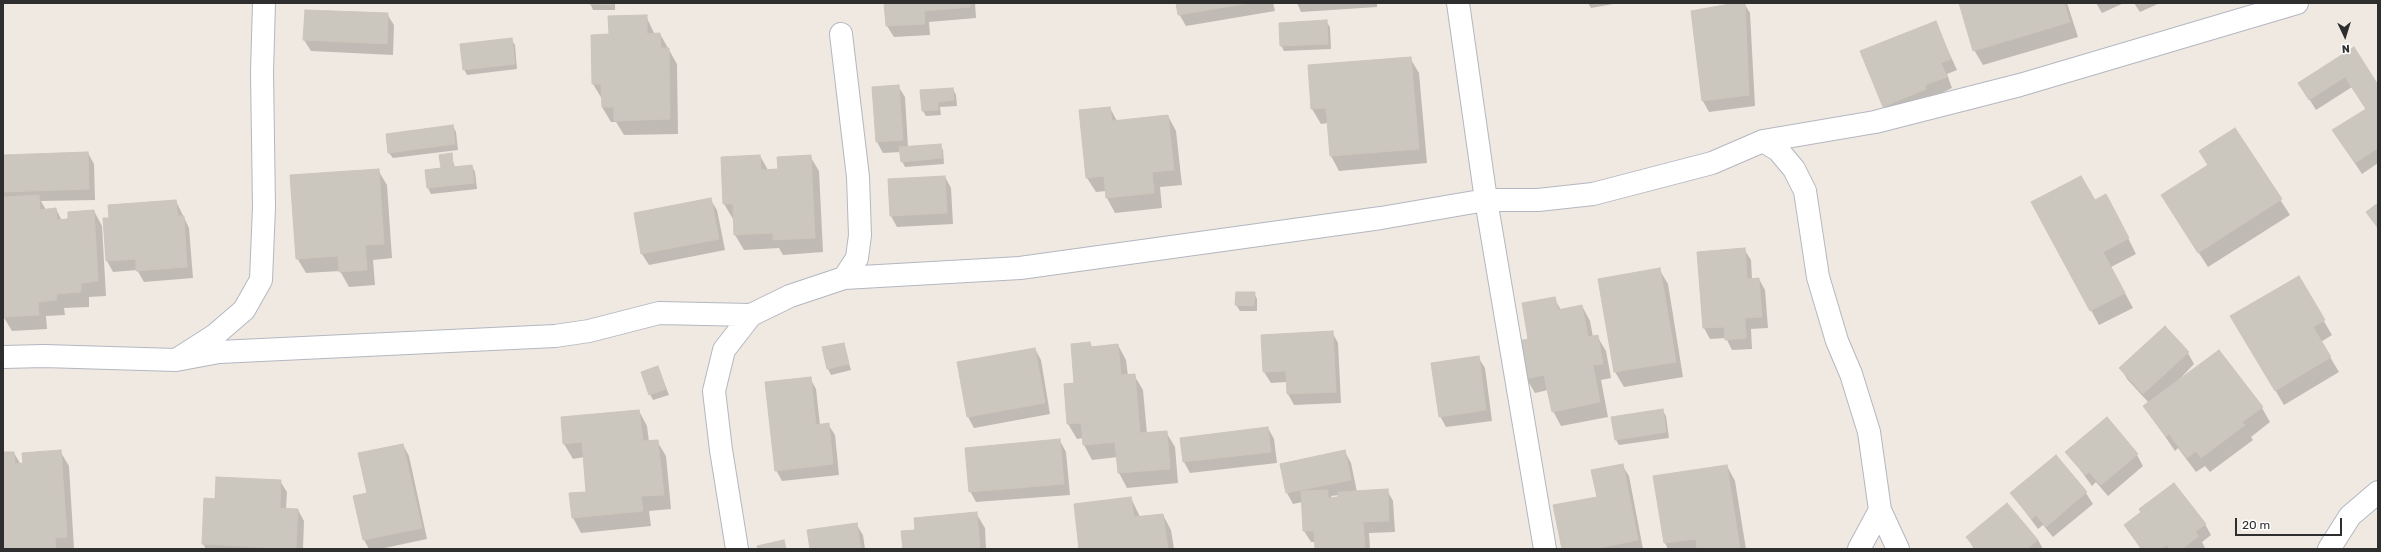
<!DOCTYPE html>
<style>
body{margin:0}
#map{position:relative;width:2381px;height:552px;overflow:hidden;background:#efe9e1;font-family:Rubik,sans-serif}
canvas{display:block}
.frame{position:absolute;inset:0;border:4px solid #2e2e2e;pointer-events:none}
.north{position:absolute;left:2325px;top:16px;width:40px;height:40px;-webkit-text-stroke:3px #fff;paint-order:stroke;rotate:176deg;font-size:11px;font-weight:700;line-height:16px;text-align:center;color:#2e2e2e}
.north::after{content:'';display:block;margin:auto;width:14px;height:18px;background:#2e2e2e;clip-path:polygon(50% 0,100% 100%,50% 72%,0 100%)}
.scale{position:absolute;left:2235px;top:518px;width:107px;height:18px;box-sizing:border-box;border:2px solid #2e2e2e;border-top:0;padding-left:5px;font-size:12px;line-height:14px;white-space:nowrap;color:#2e2e2e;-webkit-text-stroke:3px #fff;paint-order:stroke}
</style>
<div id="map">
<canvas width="2381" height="552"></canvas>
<div class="frame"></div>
<div class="north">N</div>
<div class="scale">20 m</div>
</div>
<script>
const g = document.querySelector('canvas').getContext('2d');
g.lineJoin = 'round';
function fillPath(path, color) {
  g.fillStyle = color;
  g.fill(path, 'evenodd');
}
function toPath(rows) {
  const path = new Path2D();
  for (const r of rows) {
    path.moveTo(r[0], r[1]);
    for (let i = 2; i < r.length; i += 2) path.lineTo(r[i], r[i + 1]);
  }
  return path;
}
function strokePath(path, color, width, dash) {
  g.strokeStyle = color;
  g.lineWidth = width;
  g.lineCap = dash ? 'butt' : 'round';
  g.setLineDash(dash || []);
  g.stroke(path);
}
const shadow = toPath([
 [590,3,615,3,615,10,593,10],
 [885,3,975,3,976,18,929,22,930,35,894,37,887,26],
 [1177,3,1273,3,1275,11,1186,26,1179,14],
 [1297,3,1377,3,1377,7,1301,12],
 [1588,3,1619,3,1591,8],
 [1741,3,1744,3,1750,13,1755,106,1709,112,1703,101],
 [1960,3,2067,3,2078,37,1983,65,1974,50],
 [2096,3,2124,3,2102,13],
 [2134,3,2160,3,2140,12],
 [306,11,387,14,394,25,393,55,311,51,304,40],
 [646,16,655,35,660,34,677,64,678,134,624,135,616,122,611,122,602,107,602,99,593,84,610,35],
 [1326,21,1330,27,1331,49,1284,51,1281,45],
 [1935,22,1957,70,1947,74,1952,88,1890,117,1884,106],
 [511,39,515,45,517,69,467,75,464,69],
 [2353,48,2378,87,2378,163,2362,174,2340,141,2366,109,2352,87,2316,110,2306,94],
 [1410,58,1419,73,1427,163,1339,171,1331,156,1328,123,1321,124,1312,109,1309,66],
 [898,86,905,97,908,147,940,145,943,150,944,164,905,167,902,161,901,152,883,153,877,142],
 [953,89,956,95,957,106,940,107,941,115,926,116,923,111],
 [1110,108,1117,121,1168,116,1176,131,1182,185,1160,187,1162,208,1115,213,1107,198,1106,191,1096,192,1087,178],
 [453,126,456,132,458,150,393,158,389,153],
 [2235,129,2290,215,2208,267,2171,210,2209,166],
 [88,153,94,164,95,200,41,201,46,210,56,209,62,221,69,220,94,211,102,226,106,296,89,297,89,307,64,308,65,315,46,316,47,329,12,331,3,316,3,156],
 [451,154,455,168,472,166,475,172,477,189,431,194,428,188,426,170,442,169],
 [760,156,768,170,779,170,810,156,819,171,823,252,783,255,779,248,744,250,735,235,735,219,733,219,724,204,722,158],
 [378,170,387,185,392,258,373,260,375,285,349,287,340,271,306,273,297,258],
 [945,177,951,188,953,224,897,227,891,216],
 [710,199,717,210,725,250,649,265,642,254],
 [176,201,189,228,193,278,144,282,137,270,113,272,107,261,110,219],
 [2033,202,2095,202,2114,210,2136,254,2111,267,2133,308,2099,325],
 [1744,249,1751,260,1752,279,1759,279,1765,290,1768,328,1751,329,1752,349,1732,350,1726,338,1710,339,1704,328],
 [1659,269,1668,284,1683,377,1624,387,1615,372,1599,279],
 [2298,277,2332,335,2321,342,2339,372,2284,405,2240,331],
 [1254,293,1257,299,1257,311,1240,311,1236,305],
 [1554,298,1561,310,1582,306,1590,321,1593,337,1597,336,1606,351,1611,378,1601,380,1608,417,1561,426,1553,411,1548,390,1535,393,1526,378,1529,340],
 [2164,328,2188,353,2194,364,2172,387,2262,408,2270,422,2251,437,2253,440,2210,472,2205,466,2196,472,2178,448,2175,451,2145,407,2149,403,2127,379,2121,368],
 [1332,332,1338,343,1341,403,1294,405,1288,394,1287,382,1271,383,1264,372],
 [1090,343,1092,347,1118,345,1126,360,1128,376,1134,375,1143,390,1147,434,1166,432,1175,447,1178,483,1127,488,1119,473,1118,457,1092,460,1084,445,1083,438,1077,439,1068,424,1075,384],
 [843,344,851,370,831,375,828,369],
 [1035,349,1041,360,1050,414,974,428,968,417],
 [1478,357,1485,368,1492,421,1446,427,1440,416],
 [658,367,669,395,653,400,650,394],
 [810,378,816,389,820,425,828,424,835,435,839,475,782,481,776,470],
 [1662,410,1666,416,1669,438,1619,445,1616,440],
 [639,411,647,426,649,442,657,441,666,456,671,509,649,511,651,526,581,533,573,518,587,493,584,457,573,459,564,444],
 [2107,419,2137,455,2143,466,2108,496,2096,482,2092,486,2067,452],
 [1268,428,1274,439,1277,463,1190,473,1184,462,1181,439],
 [1060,441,1066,452,1070,495,976,502,970,491],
 [403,445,409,456,427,539,380,549,369,549,364,540,354,497,368,493],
 [60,451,69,466,74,549,3,549,3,453,14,453,21,465],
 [1345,452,1351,463,1357,492,1387,490,1393,501,1395,532,1369,533,1370,549,1316,549,1316,542,1311,542,1304,531,1303,502,1293,504,1287,493],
 [1339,495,1339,498,1332,499,1331,496],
 [2056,457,2086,493,2093,504,2053,537,2043,525,2038,529,2012,494],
 [1622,465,1629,476,1643,549,1563,549],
 [1727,466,1735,481,1746,549,1668,549,1665,543],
 [280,481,287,492,286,509,298,510,304,521,303,549,206,549,203,544,216,500],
 [1131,498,1140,517,1163,515,1171,530,1174,549,1080,549],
 [976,513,985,528,986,549,904,549,916,531],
 [856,524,863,535,865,549,811,549],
 [2205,524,2211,535,2202,542,2205,548,2203,549,2141,549,2125,526],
 [1967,537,2038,540,2043,549,1974,549]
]);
const building = toPath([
 [589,3,613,3,613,5,589,4,589,3],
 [884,3,970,3,970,7,924,11,925,24,886,26,884,3],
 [1176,3,1249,3,1178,15,1176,3],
 [1735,3,1745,3,1749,95,1702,101,1691,11,1735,3],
 [1959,3,2064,3,2070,22,1973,51,1959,3],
 [305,10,388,13,387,44,303,40,305,10],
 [647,15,647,34,660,33,661,48,669,48,670,119,614,121,614,107,602,107,601,84,592,84,591,35,609,34,608,16,647,15],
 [1327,20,1328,44,1280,46,1279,23,1327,20],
 [1936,21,1951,59,1941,63,1947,77,1925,85,1926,89,1883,107,1860,51,1936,21],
 [512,38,515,64,463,70,460,44,512,38],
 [2354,47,2378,85,2378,148,2355,163,2332,130,2366,109,2345,77,2309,100,2298,83,2354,47],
 [1411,57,1419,149,1330,156,1326,108,1311,109,1308,65,1411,57],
 [899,85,903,140,876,142,872,87,899,85],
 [953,88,954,100,938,102,938,110,922,111,920,90,953,88],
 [1110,107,1112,121,1168,115,1174,170,1152,172,1154,193,1106,198,1104,176,1086,178,1079,110,1110,107],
 [453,125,455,144,388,153,386,134,453,125],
 [2235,128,2282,199,2198,253,2161,195,2208,165,2199,151,2235,128],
 [941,144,942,158,901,162,899,147,941,144],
 [88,152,89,189,3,192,3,155,88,152],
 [452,153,453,167,472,165,474,183,427,188,425,170,441,168,439,155,452,153],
 [760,155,761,170,778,169,777,157,811,155,815,238,773,240,773,233,734,235,733,204,723,204,721,157,760,155],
 [379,169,384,244,365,245,367,270,339,272,338,256,296,259,290,175,379,169],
 [945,176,947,213,890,216,888,179,945,176],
 [2081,176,2095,200,2106,194,2129,238,2103,252,2125,293,2090,311,2031,202,2081,176],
 [39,195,40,210,56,208,57,220,68,219,68,212,94,210,98,281,81,283,81,292,56,294,57,300,38,302,39,315,3,317,3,197,39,195],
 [711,198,719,239,641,254,634,213,711,198],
 [176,200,178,216,184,216,187,267,136,271,136,259,106,261,103,218,109,218,108,205,176,200],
 [2378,203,2378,228,2366,212,2378,203],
 [1745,248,1747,279,1759,278,1762,317,1745,318,1746,338,1725,340,1724,327,1703,328,1697,252,1745,248],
 [1660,268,1676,362,1614,372,1598,279,1660,268],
 [2299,276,2325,320,2313,327,2331,357,2275,391,2230,316,2299,276],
 [1236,292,1255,292,1254,306,1235,305,1236,292],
 [1555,297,1558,310,1582,305,1588,337,1598,335,1603,364,1593,365,1600,402,1552,412,1544,375,1525,379,1518,341,1528,339,1522,303,1555,297],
 [2165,326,2189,352,2143,394,2119,368,2165,326],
 [1333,331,1336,392,1287,394,1286,371,1263,372,1261,335,1333,331],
 [1090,342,1091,347,1118,344,1121,375,1135,374,1140,433,1167,431,1170,469,1118,473,1115,442,1083,445,1081,423,1067,424,1064,384,1074,383,1071,344,1090,342],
 [844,343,849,364,827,369,822,347,844,343],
 [1035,348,1045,403,967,417,957,362,1035,348],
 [2219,350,2263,407,2242,422,2245,425,2201,458,2196,451,2187,458,2169,434,2166,437,2143,406,2219,350],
 [1479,356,1486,410,1439,417,1431,363,1479,356],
 [658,366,666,389,649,395,641,372,658,366],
 [811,377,816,425,829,423,833,464,775,471,765,382,811,377],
 [1663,409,1666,432,1615,440,1611,417,1663,409],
 [639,410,643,441,658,440,664,495,641,496,643,511,572,518,569,493,586,492,582,442,563,444,561,417,639,410],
 [2107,417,2138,454,2101,485,2089,472,2085,475,2065,452,2107,417],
 [1268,427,1271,452,1183,462,1180,438,1268,427],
 [1060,439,1064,484,969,492,965,448,1060,439],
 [403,444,422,528,363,540,353,496,367,493,358,453,403,444],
 [61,450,67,537,55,538,56,549,3,549,3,452,14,452,15,464,23,463,22,453,61,450],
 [1345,450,1351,480,1286,493,1280,464,1345,450],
 [2056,455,2087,492,2046,527,2036,515,2032,519,2010,493,2056,455],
 [1623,464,1638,540,1594,549,1562,549,1553,505,1597,497,1591,470,1623,464],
 [1727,465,1740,549,1697,549,1696,539,1664,543,1653,476,1727,465],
 [216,477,281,480,280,508,298,509,296,549,202,544,204,498,215,499,216,477],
 [2174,483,2206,524,2195,532,2199,536,2182,549,2170,549,2167,545,2161,549,2142,549,2124,525,2141,512,2139,509,2174,483],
 [1388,489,1389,521,1363,522,1365,549,1315,549,1314,531,1303,531,1301,491,1328,490,1328,498,1338,497,1338,492,1388,489],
 [1131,497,1134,517,1163,514,1168,549,1079,549,1074,504,1131,497],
 [2007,503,2038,540,2027,549,1976,549,1966,537,2007,503],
 [977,512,980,549,903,549,901,531,915,530,914,518,977,512],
 [857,523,861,549,810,549,807,530,857,523],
 [784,540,786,549,758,549,757,546,784,540]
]);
const minor = toPath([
 [1458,3,1486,200,1545,549],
 [1763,141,1875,122,2020,85,2297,3],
 [844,278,1020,268,1381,218,1486,200,1538,200,1593,194,1712,163,1763,141,1778,150,1794,169,1805,191,1818,277,1837,341,1851,374,1869,432,1880,510,1898,549],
 [3,357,44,356,176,360,215,335,244,310,261,280,264,207,262,72,264,3],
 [176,360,219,352,555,336,589,331,659,313,751,315],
 [737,549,721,450,714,391,724,350,751,315,790,296,844,278,857,258,860,235,858,177,841,34],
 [1859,549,1880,510],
 [2329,549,2350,516,2378,492]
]);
fillPath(shadow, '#0003');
fillPath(building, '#cbc7bf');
strokePath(building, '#cbc5ba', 1);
strokePath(minor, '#b4b7c1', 24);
strokePath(minor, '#fff', 22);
</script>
